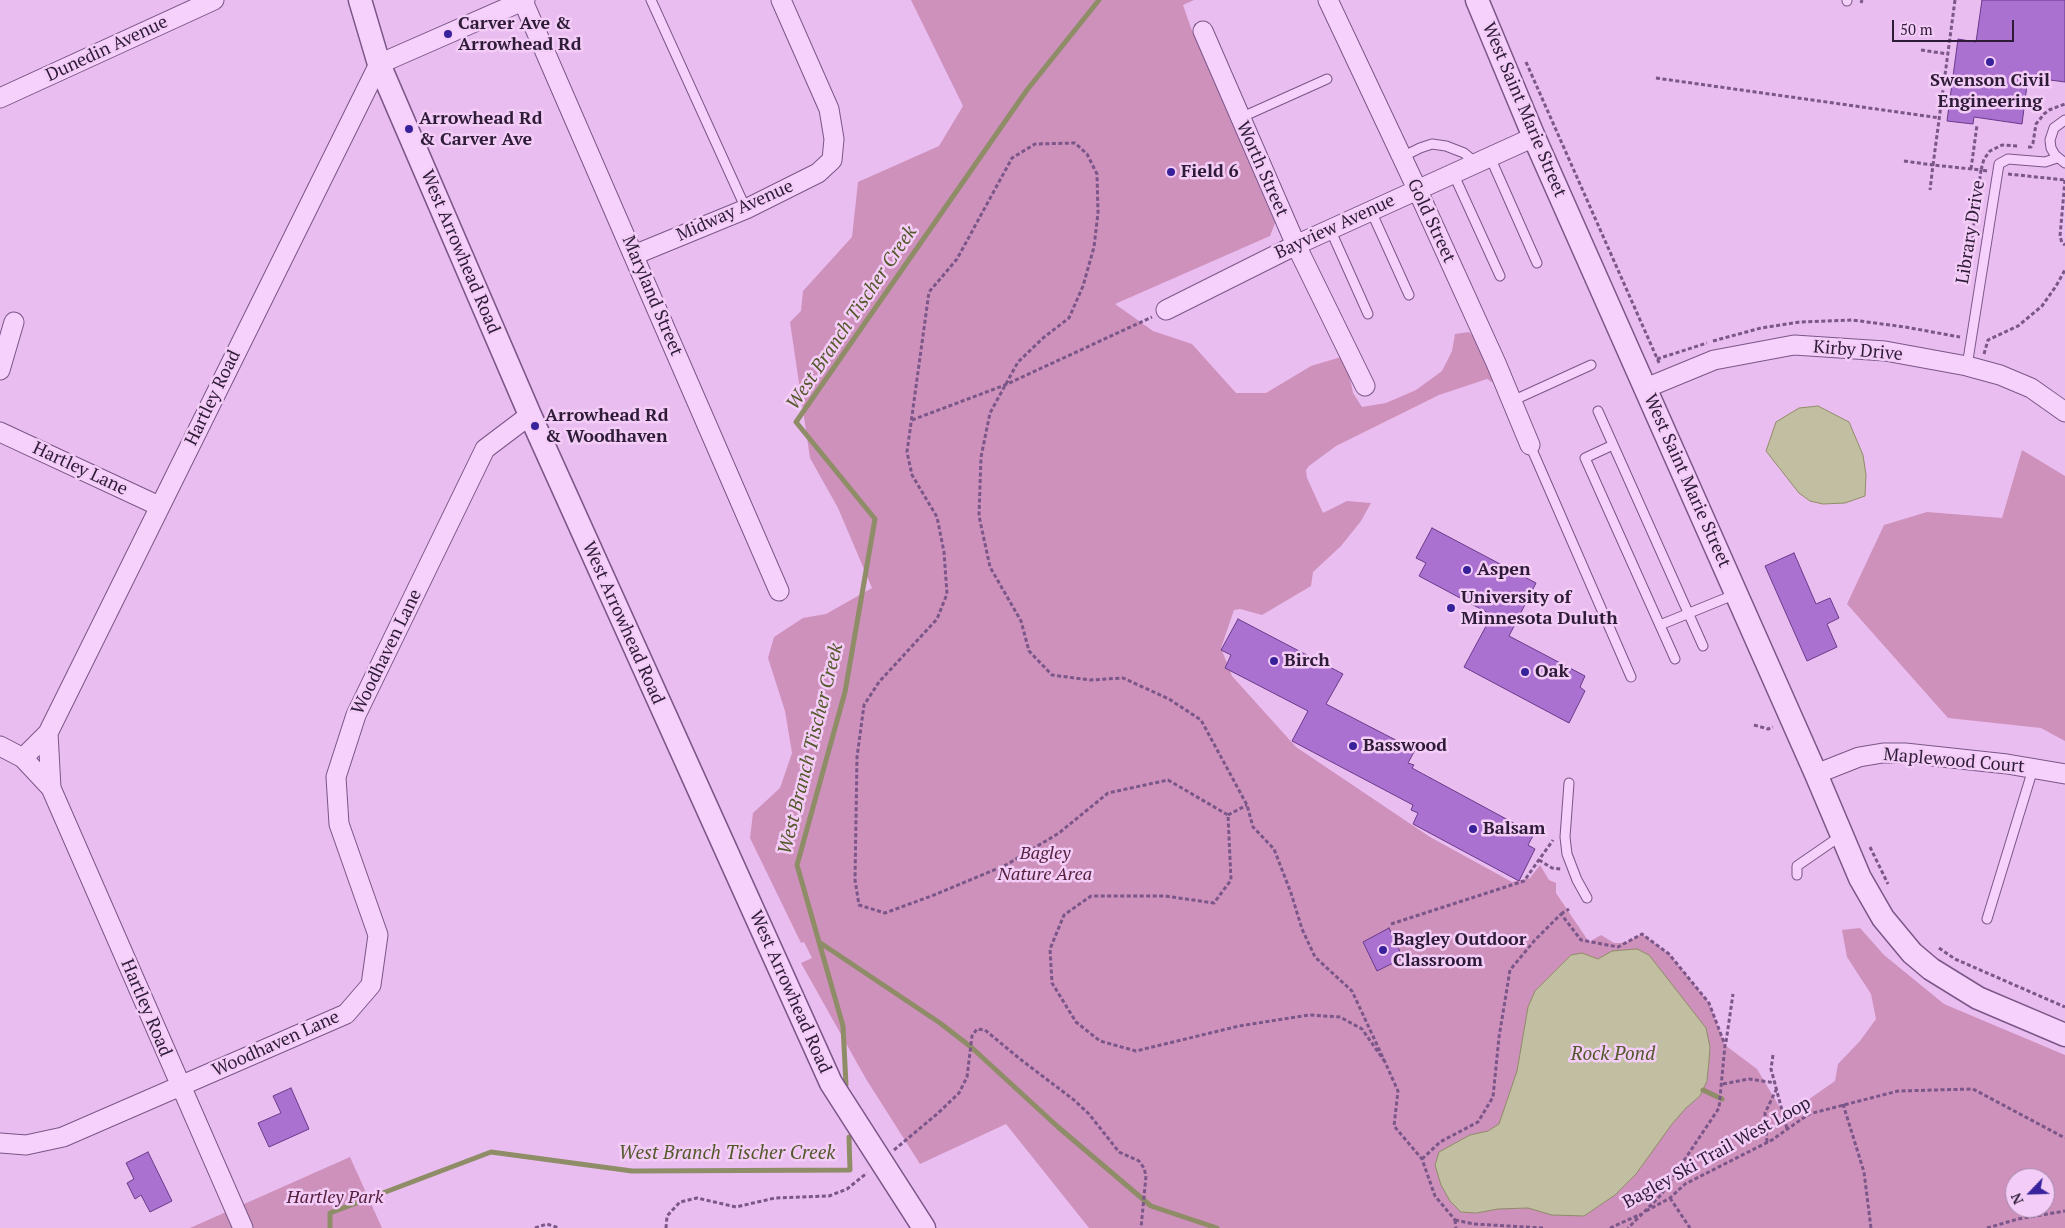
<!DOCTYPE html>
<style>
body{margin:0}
#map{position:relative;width:2065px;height:1228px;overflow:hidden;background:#eabdf0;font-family:"PT Serif",serif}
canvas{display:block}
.north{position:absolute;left:2005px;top:1168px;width:50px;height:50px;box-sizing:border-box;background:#f3cdf7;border:1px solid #a486aa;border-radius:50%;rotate:246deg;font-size:14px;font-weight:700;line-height:20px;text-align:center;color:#2e1b37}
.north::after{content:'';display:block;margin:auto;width:18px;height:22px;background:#37229b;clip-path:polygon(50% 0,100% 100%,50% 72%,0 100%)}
.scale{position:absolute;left:1892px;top:20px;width:122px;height:22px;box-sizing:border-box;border:2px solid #2e1b37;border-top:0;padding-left:6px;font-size:15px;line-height:18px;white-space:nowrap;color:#2e1b37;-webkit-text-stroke:4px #f3cdf7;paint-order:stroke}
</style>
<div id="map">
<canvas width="2065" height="1228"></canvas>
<div class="north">N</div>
<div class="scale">50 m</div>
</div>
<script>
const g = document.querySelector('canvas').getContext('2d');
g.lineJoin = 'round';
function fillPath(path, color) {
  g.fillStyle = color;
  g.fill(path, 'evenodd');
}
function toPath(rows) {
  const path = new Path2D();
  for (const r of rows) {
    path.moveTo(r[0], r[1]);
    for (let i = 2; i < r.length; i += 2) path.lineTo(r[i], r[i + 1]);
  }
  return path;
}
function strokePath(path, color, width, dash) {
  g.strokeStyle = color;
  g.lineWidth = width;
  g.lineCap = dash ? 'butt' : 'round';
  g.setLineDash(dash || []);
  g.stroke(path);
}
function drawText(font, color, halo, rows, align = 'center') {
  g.font = font + ' "PT Serif",serif';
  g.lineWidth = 5;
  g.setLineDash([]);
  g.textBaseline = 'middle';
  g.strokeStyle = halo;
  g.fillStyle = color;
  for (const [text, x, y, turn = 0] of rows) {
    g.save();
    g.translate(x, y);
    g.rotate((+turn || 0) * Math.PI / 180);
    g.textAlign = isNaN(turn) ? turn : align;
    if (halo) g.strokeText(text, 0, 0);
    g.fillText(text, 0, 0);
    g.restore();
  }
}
const green = toPath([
 [911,0,1194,0,1183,5,1191,28,1275,223,1270,236,1115,304,1153,331,1192,344,1236,393,1266,393,1311,366,1341,357,1350,378,1353,393,1362,407,1386,403,1416,390,1442,371,1452,351,1455,334,1469,332,1482,346,1497,385,1487,379,1439,395,1336,446,1309,466,1306,470,1307,478,1323,513,1347,501,1371,503,1361,521,1341,546,1313,572,1311,586,1262,615,1240,609,1234,610,1221,648,1232,676,1296,747,1430,837,1512,882,1530,878,1540,865,1549,880,1556,883,1556,893,1589,942,1601,935,1614,943,1625,943,1642,934,1669,954,1709,1003,1725,1045,1757,1069,1785,1116,1835,1081,1838,1064,1860,1041,1876,1019,1871,994,1847,957,1842,930,1860,928,1884,955,1944,1004,2065,1055,2065,1228,1089,1228,1006,1124,920,1164,866,1079,801,963,812,958,804,942,801,943,750,838,753,813,780,788,792,753,785,711,768,658,774,637,803,618,826,614,872,588,838,508,810,458,790,322,801,311,803,291,852,237,858,182,939,146,963,106],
 [2015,1178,2045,1178,2045,1208,2015,1208],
 [2022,450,2065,476,2065,741,2041,728,1948,718,1847,604,1884,525,1927,512,2002,518],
 [350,1157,382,1228,190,1228]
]);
const water = toPath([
 [1818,406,1849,422,1863,455,1866,475,1865,496,1845,503,1823,504,1810,501,1799,493,1766,451,1776,422,1799,408,1818,406],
 [1637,949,1649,955,1706,1028,1710,1047,1709,1061,1707,1081,1700,1096,1686,1108,1672,1124,1636,1174,1615,1195,1584,1216,1552,1215,1528,1208,1498,1209,1476,1213,1461,1212,1450,1201,1441,1185,1435,1165,1439,1152,1470,1135,1488,1131,1499,1124,1517,1071,1528,1007,1535,991,1571,955,1582,953,1598,959,1612,951,1637,949]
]);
const stream = toPath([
 [819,942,940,1023,971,1047,1058,1127,1151,1206,1217,1228],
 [846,1085,843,1026,797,865,845,692,875,519,796,422,1027,90,1099,0],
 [1703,1090,1722,1099],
 [330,1228,330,1213,491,1152,632,1171,850,1170,849,1137]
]);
const building = toPath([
 [1982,0,2065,0,2065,82,2028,77,2022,124,1974,117,1973,124,1947,121,1958,39,1976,42,1982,0],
 [1432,528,1536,583,1509,636,1585,676,1580,687,1585,691,1569,723,1464,667,1492,615,1419,576,1426,563,1416,558,1432,528],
 [1794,553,1816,604,1830,598,1839,618,1827,624,1837,647,1807,661,1765,566,1794,553],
 [1238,619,1343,674,1326,704,1415,750,1408,763,1414,765,1412,768,1534,834,1528,845,1535,849,1519,881,1413,824,1418,813,1411,810,1413,805,1292,741,1308,711,1225,668,1231,655,1221,650,1238,619],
 [1389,928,1403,958,1377,971,1363,942,1389,928],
 [291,1088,309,1129,269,1147,258,1123,281,1113,273,1096,291,1088],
 [148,1152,172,1201,150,1212,141,1195,135,1199,127,1183,134,1179,126,1163,148,1152]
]);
const path = toPath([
 [1955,0,1933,165,1981,170,1969,262],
 [1861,3,1862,0],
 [1921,50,1948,54],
 [1526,62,1660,365],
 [1656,78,1940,118],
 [2028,147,2031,147,2033,143,2036,124,2044,114,2049,110,2065,104],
 [1904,161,1933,165,1930,190],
 [1971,169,1977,125],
 [1987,171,1981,170,1984,159,1990,151,2002,145,2019,146],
 [2008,174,2065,180],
 [2065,180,2060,236,2062,243,2065,245],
 [1713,341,1761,328,1800,322,1852,320,1905,327,1960,337],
 [1984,354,1988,340,2018,326,2042,306,2056,286,2065,270],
 [1657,359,1707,343],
 [912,420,1005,385,1152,317],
 [1754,725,1768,729,1773,727],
 [1228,815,1247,805],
 [1870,847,1888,884],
 [1539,860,1552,868,1561,869],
 [1561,914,1569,909],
 [1391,924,1524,881,1553,840],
 [1939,948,1955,959,2065,1007],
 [1726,1042,1733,994],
 [1773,1055,1771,1069,1787,1129],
 [1385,1062,1362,1029,1340,1017,1309,1015,1239,1026,1136,1051,1100,1041,1076,1022,1052,983,1050,949,1064,915,1091,896,1165,896,1214,903,1231,880,1228,815,1168,780,1108,793,1059,833,1006,865,934,895,885,913,859,905,855,880,857,757,864,705,879,682,937,619,947,594,944,552,937,517,912,475,907,452,929,292,957,259,1012,158,1035,144,1075,143,1087,154,1097,174,1098,213,1094,247,1083,286,1069,318,1043,338,1018,362,990,413,981,457,979,516,990,567,1021,621,1029,651,1052,675,1090,680,1123,678,1169,699,1201,720,1247,805,1253,827,1274,849,1291,893,1302,929,1315,957,1352,991,1385,1062,1398,1091,1394,1126,1422,1159,1435,1196,1455,1220],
 [1723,1084,1749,1079,1776,1083],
 [1843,1104,1864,1172,1871,1228],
 [1767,1142,1765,1113,1777,1088],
 [894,1150,937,1114,959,1093,967,1077,972,1036,977,1029,985,1030,1020,1059,1074,1100,1089,1114,1119,1152,1139,1161,1144,1168,1146,1176,1141,1228],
 [1422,1159,1440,1142,1478,1122,1493,1097,1499,1037,1510,970,1535,940,1561,914,1581,940,1618,947,1642,934,1669,954,1709,1003,1725,1045,1719,1108,1661,1195,1628,1228],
 [1670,1198,1690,1228],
 [1646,1211,1670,1198,1685,1184,1772,1140,1809,1114,1898,1091,1973,1089,2065,1138],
 [1455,1220,1474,1224,1543,1228],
 [1455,1220,1456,1228],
 [535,1228,547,1224,559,1228],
 [666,1228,667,1216,680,1202,697,1198,736,1207,775,1198,829,1196,847,1189,867,1173],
 [1610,1228,1641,1214],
 [1987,1228,2018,1219,2065,1211]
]);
const service = toPath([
 [651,0,746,209],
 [1847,1,1847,0],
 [1240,118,1327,79],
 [2065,120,2054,128,2050,140,2051,148,2055,155,2065,163],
 [1402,157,1420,148,1432,144,1446,146,1464,153,1476,163],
 [1490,157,1537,263],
 [1453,173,1500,276],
 [1371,211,1409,295],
 [1330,229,1368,314],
 [1967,366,1999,164,2008,159,2045,162,2057,158],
 [1512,401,1591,365],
 [1598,411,1703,646],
 [1530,445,1631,677],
 [1613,445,1585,458,1675,659],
 [1660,625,1736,594],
 [1569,783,1565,837,1567,854,1577,880,1587,898],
 [1797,875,1797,866,1842,835],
 [1987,919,2033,769]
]);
const minor = toPath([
 [1328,0,1417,189,1496,363,1530,445],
 [523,1,779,591],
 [1203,31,1296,245,1365,386],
 [0,98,214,0],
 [634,255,746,209,818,173,832,160,834,139,829,109,781,0],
 [1166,310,1296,245,1534,137],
 [0,370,14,322],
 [1646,388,1714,360,1794,345,1885,351,1967,366,2000,375,2031,388,2065,412],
 [0,432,159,506],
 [48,733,51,788],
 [0,746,23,758],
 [1816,774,1859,757,1883,753,1905,753,2007,764,2065,774],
 [0,1143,26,1145,63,1137,346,1014,371,985,378,935,339,824,336,777,356,715,485,449,530,415],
 [243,1228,51,788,23,758,48,733,379,64,525,0]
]);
const tertiary = toPath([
 [360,0,379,64,530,415,831,1083,924,1228],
 [1477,0,1534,137,1816,774,1860,878,1883,918,1912,953,1931,969,1978,998,2065,1035]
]);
const markers = [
 [448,34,5,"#37229b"],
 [1990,62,5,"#37229b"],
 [409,129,5,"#37229b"],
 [1171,172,5,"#37229b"],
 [535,426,5,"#37229b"],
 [1467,570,5,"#37229b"],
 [1451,608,5,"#37229b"],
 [1274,661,5,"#37229b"],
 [1525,672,5,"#37229b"],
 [1353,746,5,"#37229b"],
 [1473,829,5,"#37229b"],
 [1383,950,5,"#37229b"]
];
const poiNames = [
 ["Carver Ave &",458,24],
 ["Arrowhead Rd",458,45],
 ["Swenson Civil",1990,81,"center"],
 ["Engineering",1990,102,"center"],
 ["Arrowhead Rd",419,119],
 ["& Carver Ave",419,140],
 ["Field 6",1181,172],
 ["Arrowhead Rd",545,416],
 ["& Woodhaven",545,437],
 ["Aspen",1477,570],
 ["University of",1461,598],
 ["Minnesota Duluth",1461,619],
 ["Birch",1284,661],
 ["Oak",1535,672],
 ["Basswood",1363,746],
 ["Balsam",1483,829],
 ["Bagley Outdoor",1393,940],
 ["Classroom",1393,961]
];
const streetNames = [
 ["Dunedin Avenue",107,49,-25],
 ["West Saint Marie Street",1524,110,67],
 ["Worth Street",1262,169,66],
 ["Midway Avenue",735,211,-24],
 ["Gold Street",1431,221,65],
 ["Bayview Avenue",1335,227,-25],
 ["Library Drive",1971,232,-81],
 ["West Arrowhead Road",460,252,67],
 ["Maryland Street",652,296,67],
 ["Kirby Drive",1858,351,5],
 ["Hartley Road",213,398,-64],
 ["Hartley Lane",80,469,25],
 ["West Saint Marie Street",1687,481,66],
 ["West Arrowhead Road",623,623,66],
 ["Woodhaven Lane",387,652,-64],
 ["Maplewood Court",1954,761,5],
 ["West Arrowhead Road",790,992,66],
 ["Hartley Road",146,1008,67],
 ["Woodhaven Lane",276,1044,-24],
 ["Bagley Ski Trail West Loop",1717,1153,-29]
];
const parkNames = [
 ["Bagley",1045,854],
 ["Nature Area",1045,875],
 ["Hartley Park",335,1198]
];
const waterNames = [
 ["West Branch Tischer Creek",852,318,-56],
 ["West Branch Tischer Creek",811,749,-76],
 ["Rock Pond",1613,1055],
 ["West Branch Tischer Creek",727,1154]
];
fillPath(green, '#ce91bc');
fillPath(water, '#c1bea1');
strokePath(water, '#8f8d68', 1);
strokePath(stream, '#8f8d68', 5);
fillPath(building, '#aa71d0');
strokePath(building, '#683a89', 1);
strokePath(service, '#7a5689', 11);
strokePath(minor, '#7a5689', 21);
strokePath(tertiary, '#7a5689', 25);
strokePath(path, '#7a5689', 3, [4, 2.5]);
strokePath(service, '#f6d1fb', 9);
strokePath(minor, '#f6d1fb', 19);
strokePath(tertiary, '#f6d1fb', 22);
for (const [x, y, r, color] of markers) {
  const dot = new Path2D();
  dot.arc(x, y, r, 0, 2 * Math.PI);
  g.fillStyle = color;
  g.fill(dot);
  strokePath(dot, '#f3cdf7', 2);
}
drawText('bold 18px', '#2e1b37', '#f3cdf7', poiNames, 'left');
drawText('18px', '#2e1b37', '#f3cdf7', streetNames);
drawText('italic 18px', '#55203e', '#f3cdf7', parkNames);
drawText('italic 19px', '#535829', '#f3cdf7', waterNames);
</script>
